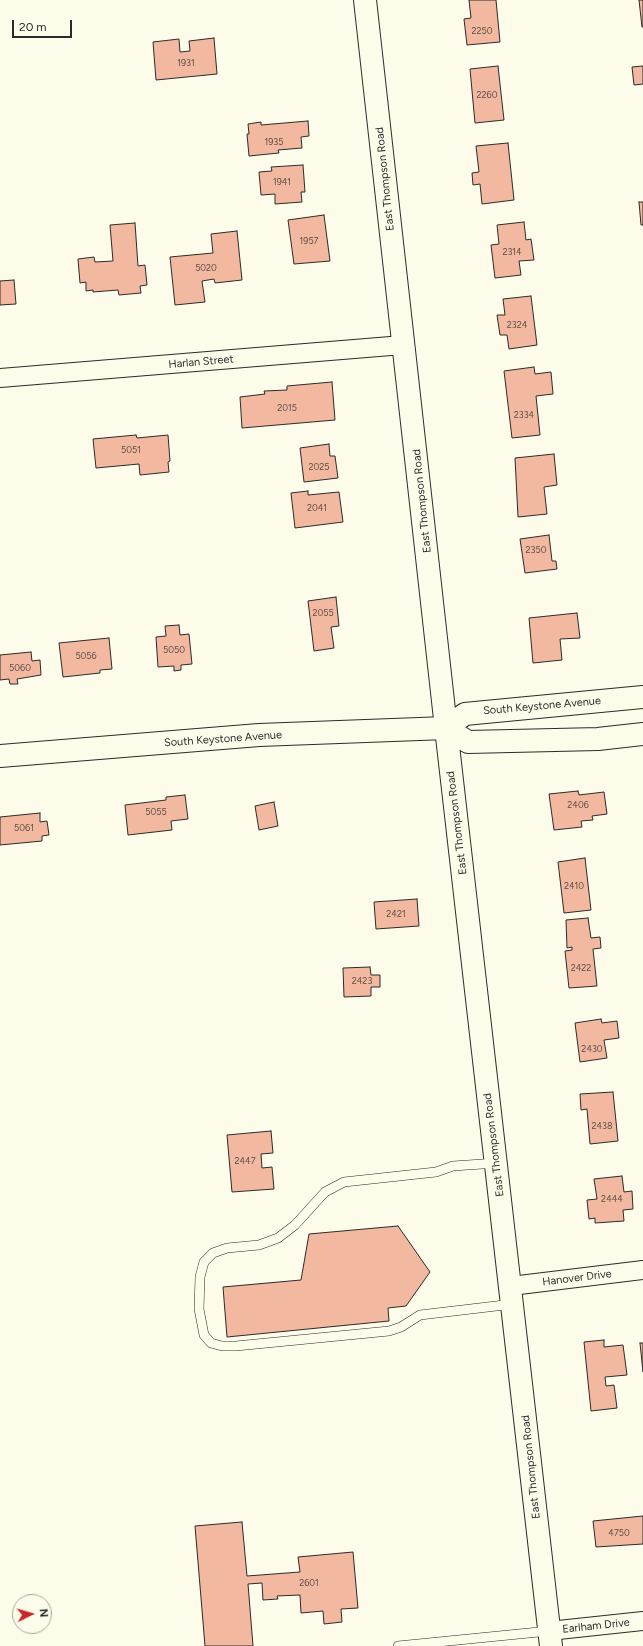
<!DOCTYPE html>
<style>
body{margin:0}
#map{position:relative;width:643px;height:1646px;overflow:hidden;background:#fdfbea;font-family:Figtree,sans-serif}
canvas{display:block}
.north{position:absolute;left:12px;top:1594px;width:40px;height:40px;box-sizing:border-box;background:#fdfbea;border:1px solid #a9a89e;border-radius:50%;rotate:85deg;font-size:11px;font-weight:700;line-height:16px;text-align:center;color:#2b2b2b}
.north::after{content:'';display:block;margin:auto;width:14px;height:18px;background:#c62828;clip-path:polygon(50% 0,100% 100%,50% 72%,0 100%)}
.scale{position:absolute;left:12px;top:20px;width:60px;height:18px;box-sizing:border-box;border:2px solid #2b2b2b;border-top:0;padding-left:5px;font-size:12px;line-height:14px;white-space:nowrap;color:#2b2b2b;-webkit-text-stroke:3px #fdfbea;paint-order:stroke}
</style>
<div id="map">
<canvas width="643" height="1646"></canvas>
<div class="north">N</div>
<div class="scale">20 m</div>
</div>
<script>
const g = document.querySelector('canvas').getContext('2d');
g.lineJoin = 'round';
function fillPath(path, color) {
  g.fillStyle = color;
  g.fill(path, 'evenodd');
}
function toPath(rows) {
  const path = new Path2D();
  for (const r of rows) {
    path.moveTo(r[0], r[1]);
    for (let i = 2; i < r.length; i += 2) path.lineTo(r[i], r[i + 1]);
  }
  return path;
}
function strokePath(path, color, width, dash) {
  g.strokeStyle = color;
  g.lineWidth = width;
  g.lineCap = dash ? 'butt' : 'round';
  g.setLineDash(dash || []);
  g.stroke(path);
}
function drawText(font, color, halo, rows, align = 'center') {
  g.font = font + ' Figtree,sans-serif';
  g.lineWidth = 3;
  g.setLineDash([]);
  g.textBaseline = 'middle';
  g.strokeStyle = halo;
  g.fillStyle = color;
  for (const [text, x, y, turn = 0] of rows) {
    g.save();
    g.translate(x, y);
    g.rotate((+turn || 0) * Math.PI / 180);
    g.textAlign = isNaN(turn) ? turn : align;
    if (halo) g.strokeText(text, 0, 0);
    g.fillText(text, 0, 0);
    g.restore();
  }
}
const building = toPath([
 [469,0,496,0,500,42,467,45,464,19,471,18,469,0],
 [639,0,643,0,643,27,642,27,639,0],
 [214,38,217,74,156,80,153,42,179,39,180,52,190,51,189,41,214,38],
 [498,66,504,120,475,123,470,69,498,66],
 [643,66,643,84,634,85,632,67,643,66],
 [308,121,309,136,301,137,302,148,278,150,279,153,249,156,247,134,249,134,248,124,261,122,261,125,308,121],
 [508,143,514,200,482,204,480,184,473,185,472,173,479,172,476,146,508,143],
 [303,165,305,192,301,192,302,202,275,204,275,194,261,195,259,172,272,171,271,167,303,165],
 [639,202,643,202,643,225,641,225,639,202],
 [324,215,330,261,294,264,288,220,324,215],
 [524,222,526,240,531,239,534,260,519,261,521,275,495,278,491,245,499,244,497,225,524,222],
 [135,223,138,266,145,265,147,285,140,286,141,293,119,295,118,290,93,292,93,290,86,291,86,282,80,283,78,259,94,257,95,262,113,261,110,225,135,223],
 [237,231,242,280,215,283,214,279,202,281,205,302,175,305,170,257,213,253,211,234,237,231],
 [14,280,16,304,0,305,0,281,14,280],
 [531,296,537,345,509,349,507,335,500,335,497,315,505,315,503,299,531,296],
 [534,367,535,374,551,372,553,394,536,396,540,435,512,438,504,371,534,367],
 [332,382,335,420,242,428,240,397,265,394,264,391,287,390,287,386,332,382],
 [136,435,137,438,168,435,170,461,168,462,169,472,140,475,139,464,96,468,93,439,136,435],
 [329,444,330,456,335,456,338,478,304,482,300,448,329,444],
 [554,454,557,485,544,487,547,514,518,517,515,458,554,454],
 [308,491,308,495,339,492,343,522,295,528,291,493,308,491],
 [549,535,552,561,556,561,557,569,525,573,520,539,549,535],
 [336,597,339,626,331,627,334,648,314,651,308,601,336,597],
 [577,613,580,638,560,639,562,660,533,663,529,618,577,613],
 [179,625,180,635,189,634,192,664,181,665,181,670,174,671,174,666,158,667,156,637,166,636,165,626,179,625],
 [109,638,112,669,100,670,100,673,63,677,59,643,109,638],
 [31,652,32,661,40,660,41,675,17,679,18,684,10,684,9,679,0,680,0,655,31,652],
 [578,791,579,795,604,792,607,814,592,816,593,820,581,821,582,827,554,830,549,794,578,791],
 [185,795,188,819,171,821,172,830,128,835,125,805,166,800,166,797,185,795],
 [274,802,278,826,259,830,255,806,274,802],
 [40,813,40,822,47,821,49,835,42,836,42,841,0,845,0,817,40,813],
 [585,858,591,910,564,913,558,862,585,858],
 [417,899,419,926,376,929,374,902,417,899],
 [588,918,591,938,600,937,601,948,593,949,597,986,569,988,565,951,572,950,572,947,567,948,566,920,588,918],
 [370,967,371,975,380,975,380,987,371,987,371,996,344,997,343,968,370,967],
 [601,1019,602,1023,617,1021,619,1038,604,1040,607,1058,580,1062,575,1023,601,1019],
 [613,1092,618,1141,590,1144,587,1109,581,1110,580,1094,613,1092],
 [271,1131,273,1153,261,1154,262,1168,272,1167,274,1189,232,1192,227,1135,271,1131],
 [622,1176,624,1192,632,1191,633,1209,623,1210,624,1221,595,1223,595,1218,589,1219,587,1200,597,1199,594,1179,622,1176],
 [398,1226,430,1272,406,1306,388,1308,389,1321,227,1337,223,1287,301,1280,309,1234,398,1226],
 [604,1340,604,1347,623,1345,627,1375,605,1377,606,1386,614,1385,617,1408,591,1411,584,1342,604,1340],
 [640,1343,643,1343,643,1372,640,1343],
 [643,1516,643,1544,596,1547,593,1521,643,1516],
 [242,1522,247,1576,300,1572,298,1557,353,1552,358,1608,341,1609,342,1622,324,1624,323,1611,301,1613,300,1595,277,1596,278,1599,263,1600,262,1583,248,1584,253,1646,205,1646,195,1526,242,1522]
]);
const service = toPath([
 [497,1163,453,1166,436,1172,344,1182,325,1192,295,1225,278,1238,259,1245,227,1248,213,1253,204,1262,200,1277,199,1309,204,1335,211,1343,222,1346,236,1346,389,1331,401,1327,420,1315,513,1304],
 [398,1646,549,1631]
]);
const minor = toPath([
 [0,378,403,345],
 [511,1286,643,1270],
 [549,1631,643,1621]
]);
const secondary = toPath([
 [365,0,446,728,551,1646],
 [446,728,468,742,598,739,643,734],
 [0,756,259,735,446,728,465,714,475,713,643,697]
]);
const numberNames = [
 ["2250",482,31],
 ["1931",186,63],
 ["2260",487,95],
 ["1935",274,142],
 ["1941",282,182],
 ["1957",309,241],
 ["2314",512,252],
 ["5020",206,268],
 ["2324",517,325],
 ["2015",287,408],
 ["2334",524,415],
 ["5051",131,450],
 ["2025",319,467],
 ["2041",317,508],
 ["2350",536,550],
 ["2055",323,613],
 ["5050",174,650],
 ["5056",86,656],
 ["5060",20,668],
 ["2406",578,805],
 ["5055",156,812],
 ["5061",24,828],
 ["2410",574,886],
 ["2421",396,914],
 ["2422",581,968],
 ["2423",362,981],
 ["2430",592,1049],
 ["2438",602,1126],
 ["2447",245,1161],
 ["2444",612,1199],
 ["4750",619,1533],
 ["2601",309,1583]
];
const streetNames = [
 ["East Thompson Road",385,179,-96],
 ["Harlan Street",201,362,-5],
 ["East Thompson Road",422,501,-96],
 ["South Keystone Avenue",542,706,-5],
 ["South Keystone Avenue",223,739,-4],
 ["East Thompson Road",457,823,-97],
 ["East Thompson Road",494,1145,-97],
 ["Hanover Drive",577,1278,-7],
 ["East Thompson Road",531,1467,-96],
 ["Earlham Drive",596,1626,-6]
];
fillPath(building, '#f2b8a0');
strokePath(building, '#2b2b2b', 1);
strokePath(service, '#2b2b2b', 10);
strokePath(minor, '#2b2b2b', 20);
strokePath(secondary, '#2b2b2b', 24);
strokePath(service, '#fdfbea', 9);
strokePath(minor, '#fdfbea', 18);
strokePath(secondary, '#fdfbea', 22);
drawText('9px', '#5d4e48', null, numberNames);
drawText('11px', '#2b2b2b', '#fdfbea', streetNames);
</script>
